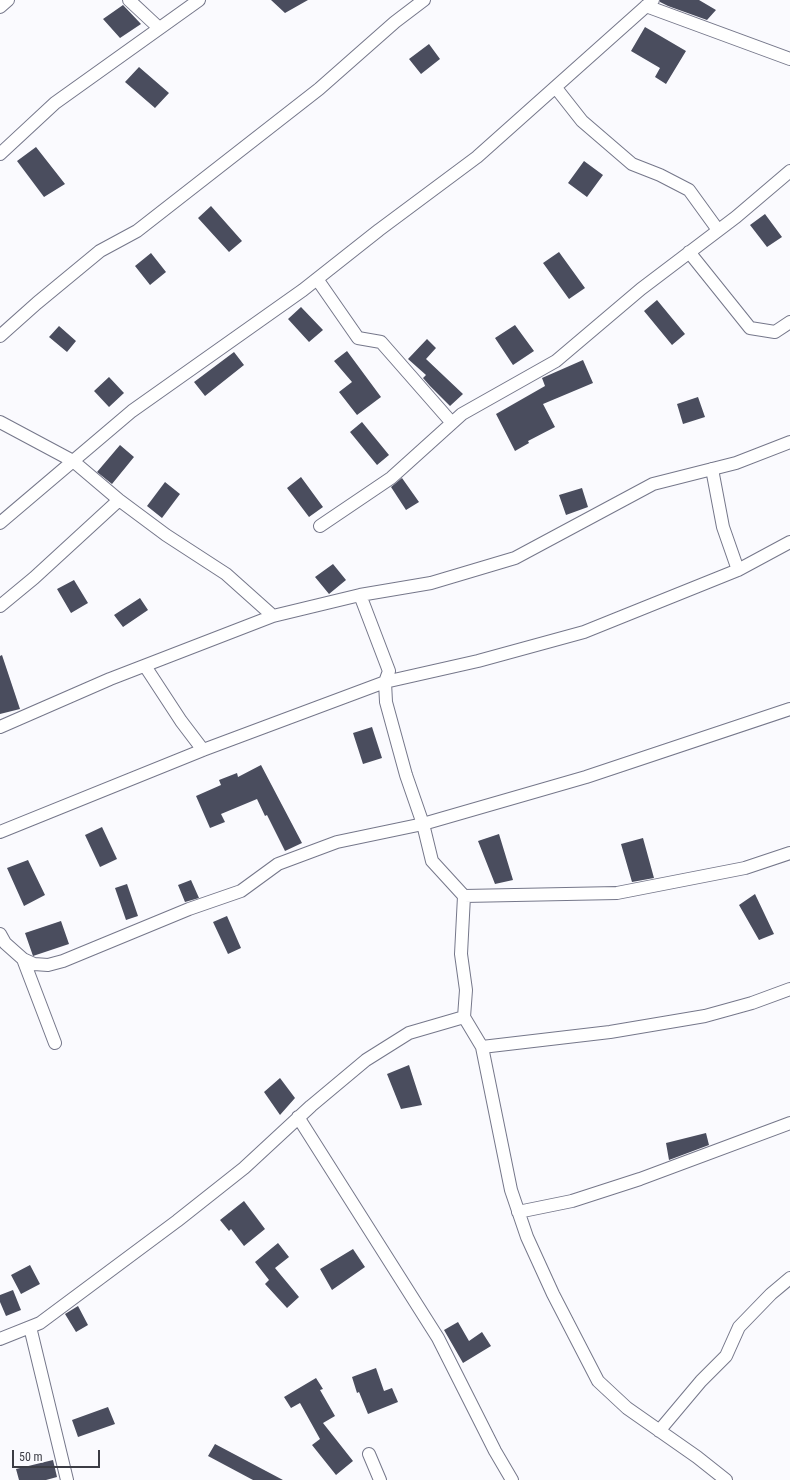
<!DOCTYPE html>
<style>
body{margin:0}
#map{position:relative;width:790px;height:1480px;overflow:hidden;background:#fafafe;font-family:"Roboto Condensed",sans-serif}
canvas{display:block}
.scale{position:absolute;left:12px;top:1450px;width:88px;height:18px;box-sizing:border-box;border:2px solid #3b3c44;border-top:0;padding-left:5px;font-size:12px;line-height:14px;white-space:nowrap;color:#3b3c44;-webkit-text-stroke:3px #fafafe;paint-order:stroke}
</style>
<div id="map">
<canvas width="790" height="1480"></canvas>
<div class="scale">50 m</div>
</div>
<script>
const g = document.querySelector('canvas').getContext('2d');
g.lineJoin = 'round';
function fillPath(path, color) {
  g.fillStyle = color;
  g.fill(path, 'evenodd');
}
function toPath(rows) {
  const path = new Path2D();
  for (const r of rows) {
    path.moveTo(r[0], r[1]);
    for (let i = 2; i < r.length; i += 2) path.lineTo(r[i], r[i + 1]);
  }
  return path;
}
function strokePath(path, color, width, dash) {
  g.strokeStyle = color;
  g.lineWidth = width;
  g.lineCap = dash ? 'butt' : 'round';
  g.setLineDash(dash || []);
  g.stroke(path);
}
const building = toPath([
 [271,0,308,0,285,13],
 [660,0,699,0,716,10,707,20,668,6,660,2],
 [123,5,141,24,120,38,103,19],
 [645,27,686,51,666,84,655,77,660,68,631,51],
 [429,44,440,59,421,74,409,59],
 [139,67,169,93,155,108,125,82],
 [36,147,65,184,44,197,17,161],
 [584,161,603,175,587,197,568,183],
 [211,206,242,241,229,252,198,218],
 [765,214,782,237,767,247,750,225],
 [559,252,585,288,569,299,543,263],
 [151,253,166,272,150,285,135,266],
 [657,300,685,334,672,345,644,311],
 [301,307,323,330,309,342,288,319],
 [515,325,534,351,513,365,495,338],
 [59,326,76,341,67,352,49,337],
 [427,339,436,348,426,359,463,394,450,406,430,386,423,378,426,375,408,359],
 [347,351,381,397,357,415,339,392,352,382,334,361],
 [234,352,244,365,205,396,194,382],
 [583,360,593,383,543,404,555,427,528,441,529,443,515,451,496,414,545,386,542,378],
 [109,377,124,393,109,407,94,391],
 [698,397,705,417,683,424,677,404],
 [362,422,389,455,377,465,350,432],
 [120,445,134,457,112,484,97,472],
 [301,477,323,507,309,517,287,488],
 [402,478,419,502,406,510,391,487],
 [165,482,180,494,162,518,147,506],
 [582,488,588,507,566,515,559,495],
 [333,564,346,580,329,594,315,577],
 [74,580,88,603,71,613,57,589],
 [140,598,148,610,123,627,114,615],
 [2,655,20,709,0,714,0,656],
 [372,727,382,758,363,764,353,733],
 [261,765,302,843,285,851,267,815,265,816,257,799,221,814,225,822,210,828,196,796,221,785,219,780,237,773,238,777],
 [102,827,117,859,100,867,85,835],
 [499,834,513,880,495,884,478,841],
 [643,838,654,878,632,882,621,844],
 [28,860,45,895,24,906,7,868],
 [191,880,199,898,185,902,178,885],
 [127,884,138,916,126,920,115,888],
 [755,894,774,934,759,940,739,905],
 [227,916,241,948,228,954,213,922],
 [61,921,69,944,33,956,25,933],
 [409,1065,422,1105,401,1109,387,1074],
 [280,1078,295,1098,280,1115,264,1092],
 [706,1133,709,1145,669,1160,666,1143],
 [244,1201,265,1229,244,1246,231,1229,229,1231,220,1220],
 [278,1243,289,1257,275,1268,299,1297,287,1308,265,1284,269,1280,255,1262],
 [353,1249,365,1267,332,1290,320,1269],
 [30,1265,40,1284,21,1294,11,1275],
 [13,1290,21,1310,6,1316,0,1302,0,1295],
 [78,1306,88,1325,76,1332,65,1314],
 [458,1322,469,1341,482,1332,491,1346,463,1363,444,1330],
 [376,1368,384,1391,392,1388,398,1402,368,1414,359,1392,357,1393,352,1377],
 [316,1378,323,1389,320,1390,335,1416,323,1423,353,1461,336,1475,312,1445,320,1439,300,1403,291,1408,284,1397],
 [108,1407,115,1424,78,1437,72,1420],
 [215,1444,283,1480,253,1480,208,1456],
 [53,1460,57,1477,46,1480,19,1480,16,1469]
]);
const minor = toPath([
 [129,0,159,28],
 [646,6,790,59],
 [0,7,8,0],
 [556,88,582,121,632,164,660,175,689,190,718,230],
 [0,154,55,103,199,0],
 [689,252,750,328,775,332,790,322],
 [317,279,358,338,381,342,452,423],
 [0,336,37,303,100,251,137,231,319,89,395,22,424,0],
 [0,422,73,461,119,500,166,535,226,574,273,616],
 [712,469,723,527,738,570],
 [0,523,132,411,303,290,379,230,477,157,653,0],
 [320,526,391,478,462,414,556,361,641,289,736,217,790,171],
 [360,595,389,671,385,682,386,702,406,775,423,824,432,861,464,896,461,954,466,990,464,1017,482,1047,511,1190,527,1237,553,1294,598,1381,627,1408,697,1457,726,1480],
 [0,606,34,578,119,500],
 [145,666,181,721,203,750],
 [0,727,110,679,273,616,360,595,431,583,515,558,653,484,736,463,790,442],
 [0,832,203,750,385,682,478,661,584,632,738,570,790,542],
 [464,896,617,893,745,868,790,853],
 [0,934,5,943,23,959,34,964,48,965,63,961,189,909,241,891,278,864,337,842,423,824,586,777,790,709],
 [23,959,55,1043],
 [482,1047,610,1032,705,1016,752,1003,790,989],
 [298,1117,438,1338,495,1451,512,1480],
 [518,1212,572,1201,640,1179,790,1123],
 [30,1327,67,1480],
 [0,1339,40,1323,177,1221,244,1168,311,1106,366,1060,409,1033,464,1017],
 [659,1431,701,1381,726,1356,739,1327,771,1294,790,1278],
 [369,1454,380,1480]
]);
fillPath(building, '#4a4d5e');
strokePath(minor, '#75778a', 14);
strokePath(minor, '#fff', 12);
</script>
